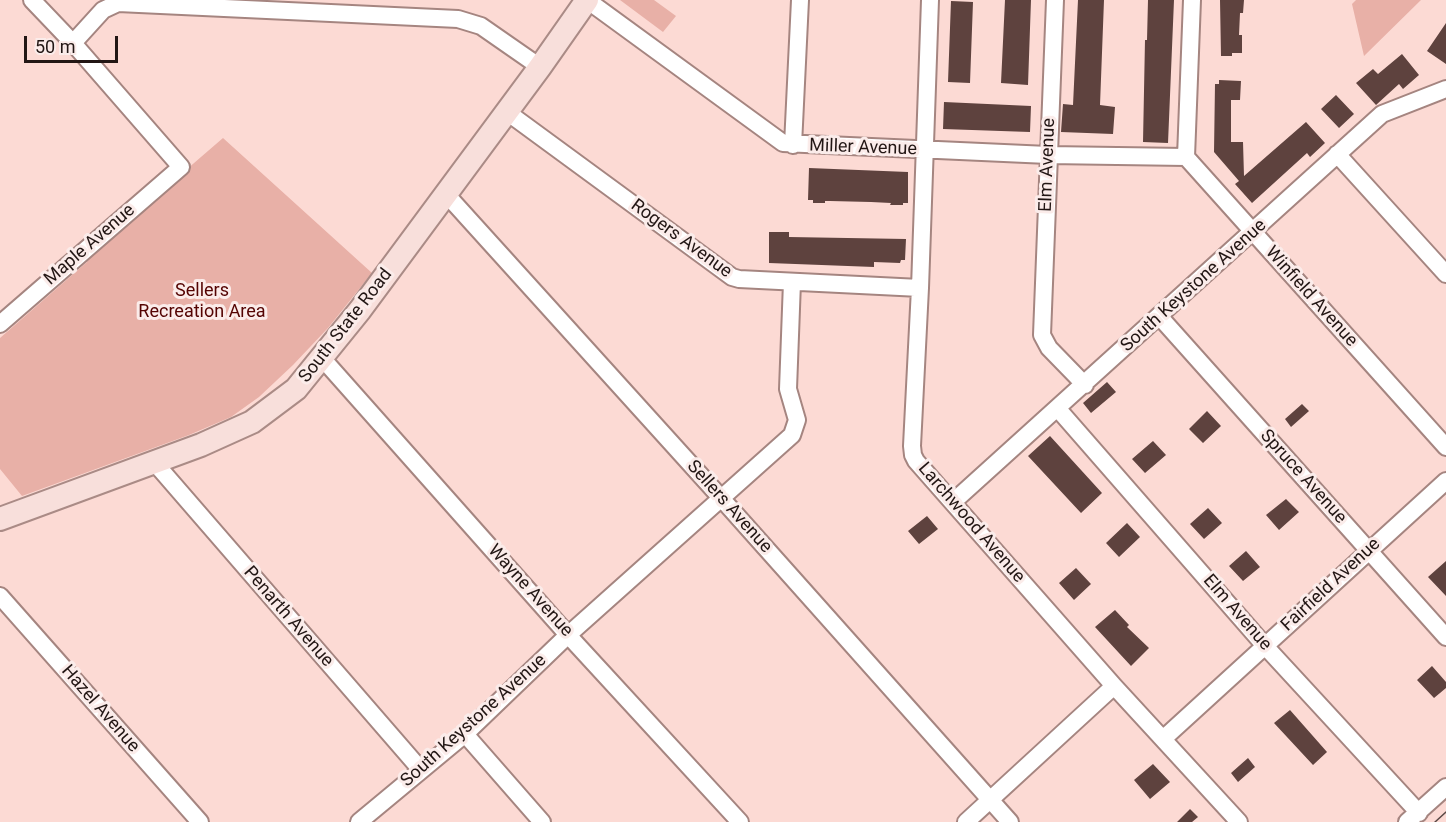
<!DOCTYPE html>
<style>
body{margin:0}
#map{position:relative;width:1446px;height:822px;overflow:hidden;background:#fcdad4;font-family:Roboto,sans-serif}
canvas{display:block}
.scale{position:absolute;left:24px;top:36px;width:94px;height:27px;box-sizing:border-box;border:3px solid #221614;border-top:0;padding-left:8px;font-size:18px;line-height:21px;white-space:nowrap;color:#221614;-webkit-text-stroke:4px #fbecea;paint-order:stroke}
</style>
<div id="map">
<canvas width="1446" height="822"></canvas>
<div class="scale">50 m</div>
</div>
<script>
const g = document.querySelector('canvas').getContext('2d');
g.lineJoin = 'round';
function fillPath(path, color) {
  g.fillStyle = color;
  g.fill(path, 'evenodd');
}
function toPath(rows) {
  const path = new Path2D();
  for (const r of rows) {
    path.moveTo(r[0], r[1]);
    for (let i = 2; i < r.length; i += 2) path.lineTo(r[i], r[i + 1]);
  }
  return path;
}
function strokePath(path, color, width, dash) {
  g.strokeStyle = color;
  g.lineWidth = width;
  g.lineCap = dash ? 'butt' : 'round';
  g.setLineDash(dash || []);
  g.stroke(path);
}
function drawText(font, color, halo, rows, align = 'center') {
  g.font = font + ' Roboto,sans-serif';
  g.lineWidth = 6;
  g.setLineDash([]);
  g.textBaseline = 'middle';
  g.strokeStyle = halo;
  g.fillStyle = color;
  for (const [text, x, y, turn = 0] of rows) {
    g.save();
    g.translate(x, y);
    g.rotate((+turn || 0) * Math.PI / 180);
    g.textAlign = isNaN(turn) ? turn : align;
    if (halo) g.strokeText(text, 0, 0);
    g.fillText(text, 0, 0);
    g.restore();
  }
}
const green = toPath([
 [620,0,654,0,676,16,663,32],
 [1356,0,1421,0,1364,56,1352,4],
 [223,138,372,273,328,328,293,365,259,397,231,417,189,435,22,496,0,469,0,338,87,262,84,258]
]);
const building = toPath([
 [1005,0,1031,0,1028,85,1001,83],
 [1078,0,1104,0,1100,105,1115,107,1113,134,1061,132,1063,104,1073,105],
 [1148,0,1174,0,1168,143,1143,142,1145,40,1147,40],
 [1220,0,1244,0,1243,13,1240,13,1239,35,1242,35,1242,53,1232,53,1232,56,1221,56],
 [951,1,973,2,970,83,948,82],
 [1446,23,1446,64,1427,51],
 [1402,54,1419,75,1403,89,1399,84,1376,105,1356,83,1373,69,1378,74],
 [1219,80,1241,81,1240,100,1231,100,1231,142,1243,142,1244,176,1306,122,1325,143,1310,157,1307,153,1252,203,1235,184,1239,181,1214,152,1215,84,1219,84],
 [1336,95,1354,114,1339,128,1321,109],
 [944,102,1031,106,1030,132,943,129],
 [809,168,908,172,908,203,903,203,903,205,890,205,891,203,871,202,830,201,825,201,825,203,813,203,813,200,808,200],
 [769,232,789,232,789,237,906,239,905,260,901,260,900,263,874,262,874,267,769,263],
 [1107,382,1116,392,1091,413,1083,403],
 [1302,404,1309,411,1291,427,1285,419],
 [1207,411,1221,426,1203,443,1189,429],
 [1050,436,1102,493,1081,513,1028,456],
 [1153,441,1166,455,1145,473,1132,459],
 [1286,499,1299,512,1279,530,1266,515],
 [1208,508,1222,523,1204,539,1190,524],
 [927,516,938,529,919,544,908,531],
 [1127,523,1140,537,1119,557,1106,543],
 [1246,551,1260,567,1243,581,1229,566],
 [1446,561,1446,596,1428,577],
 [1076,568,1091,584,1074,600,1059,583],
 [1115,610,1129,625,1127,627,1149,648,1131,666,1095,627],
 [1432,666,1446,682,1446,688,1434,698,1417,680],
 [1290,710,1327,752,1313,765,1274,723],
 [1248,758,1255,767,1238,782,1231,773],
 [1153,764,1170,782,1150,799,1134,780],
 [1190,809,1198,817,1192,822,1177,822]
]);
const minor = toPath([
 [587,0,783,143,1048,155,1186,157],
 [930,0,920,288,912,446,913,455,916,461,1114,686,1239,822],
 [1055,0,1042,335,1049,348,1085,385],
 [1192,0,1186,157,1446,447],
 [73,43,103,10,118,3,458,19,481,26,540,67],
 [507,112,732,277,739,279,920,288],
 [793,145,800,0],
 [1337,154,1446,274],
 [446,194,722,499,1010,822],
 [1159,316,1446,637],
 [0,324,181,167,73,43,32,0],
 [322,358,568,635,740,822],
 [1058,409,1265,646,1419,813],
 [155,463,421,770],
 [953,502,1382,114,1446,89],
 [0,596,200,822],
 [465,734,542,822],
 [1163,739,1446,481],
 [359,822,465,734,568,635,792,435,797,420,788,389,792,282],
 [966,822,1114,686],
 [1407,822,1446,787]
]);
const major = toPath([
 [0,519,201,445,252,422,296,389,360,310,540,67,587,0]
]);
const tram = toPath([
 [1435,822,1446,812]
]);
const streetNames = [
 ["Miller Avenue",863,148,2],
 ["Elm Avenue",1048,165,-88],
 ["Rogers Avenue",681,239,36],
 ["Maple Avenue",90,245,-41],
 ["South Keystone Avenue",1194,286,-42],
 ["Winfield Avenue",1311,297,48],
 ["South State Road",346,326,-52],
 ["Spruce Avenue",1303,477,48],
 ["Sellers Avenue",729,507,48],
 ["Larchwood Avenue",971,523,49],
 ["Fairfield Avenue",1331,585,-43],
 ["Wayne Avenue",530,591,48],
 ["Elm Avenue",1237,613,49],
 ["Penarth Avenue",288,617,49],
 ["Hazel Avenue",100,709,49],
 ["South Keystone Avenue",474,721,-42]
];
const parkNames = [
 ["Sellers",202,291],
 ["Recreation Area",202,312]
];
fillPath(green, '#e8b0a7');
fillPath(building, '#5e423e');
strokePath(minor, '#a58580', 20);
strokePath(major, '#aa8b86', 26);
strokePath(minor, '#fff', 16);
strokePath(major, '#f8dfdb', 22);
strokePath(tram, '#5a4946', 1.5);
drawText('18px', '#221614', '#fbecea', streetNames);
drawText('18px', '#540302', '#fbecea', parkNames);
</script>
